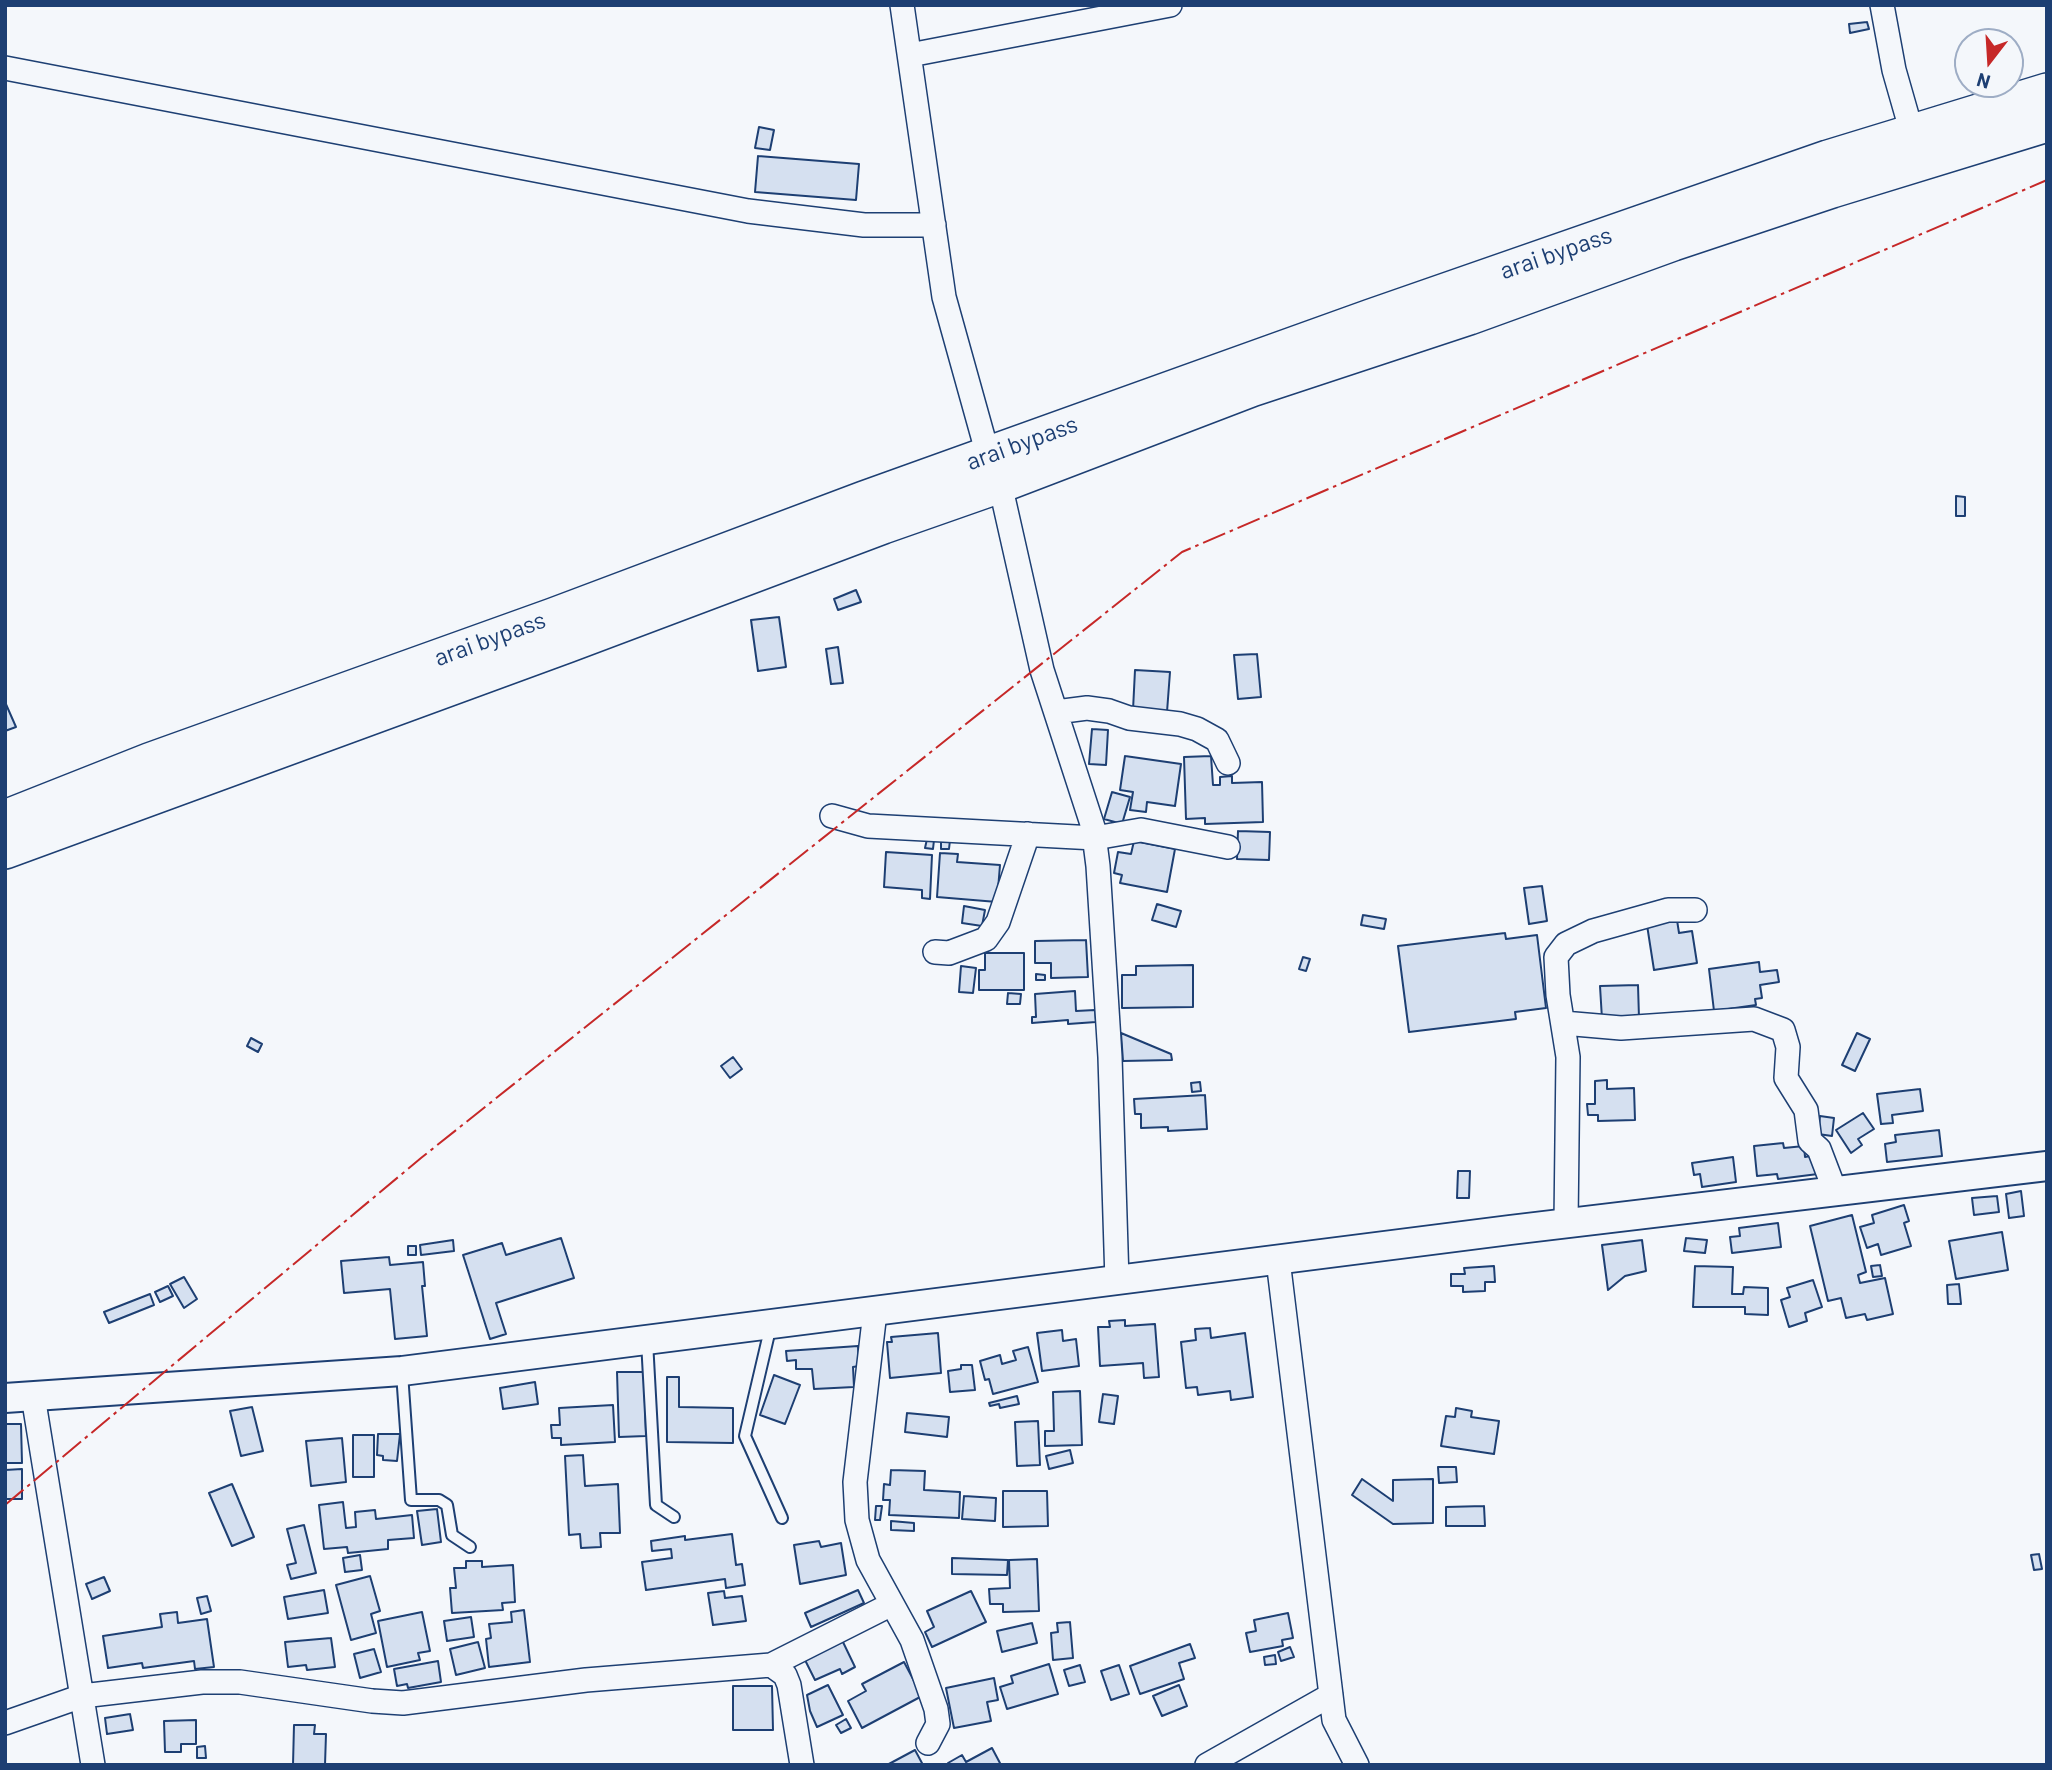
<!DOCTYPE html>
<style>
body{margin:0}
#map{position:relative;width:2052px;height:1770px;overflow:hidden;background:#f4f7fb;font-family:Barlow,sans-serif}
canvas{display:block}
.frame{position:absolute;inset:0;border:7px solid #1d3f73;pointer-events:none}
.north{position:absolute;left:1954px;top:28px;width:70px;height:70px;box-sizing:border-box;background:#f4f7fb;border:2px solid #9eadc5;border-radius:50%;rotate:197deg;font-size:19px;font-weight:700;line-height:28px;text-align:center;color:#1d3f73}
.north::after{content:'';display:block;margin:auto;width:24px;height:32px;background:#c62828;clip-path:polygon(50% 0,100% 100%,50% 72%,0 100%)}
</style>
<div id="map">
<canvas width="2052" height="1770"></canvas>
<div class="frame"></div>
<div class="north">N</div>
</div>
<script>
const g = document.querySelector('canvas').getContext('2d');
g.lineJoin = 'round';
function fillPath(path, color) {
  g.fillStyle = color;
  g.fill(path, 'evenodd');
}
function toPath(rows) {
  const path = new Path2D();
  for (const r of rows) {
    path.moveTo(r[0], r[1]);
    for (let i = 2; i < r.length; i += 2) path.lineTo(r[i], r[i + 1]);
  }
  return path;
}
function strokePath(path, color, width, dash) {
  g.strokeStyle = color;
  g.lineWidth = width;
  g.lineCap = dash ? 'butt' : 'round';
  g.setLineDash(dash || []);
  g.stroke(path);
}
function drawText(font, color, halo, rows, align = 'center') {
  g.font = font + ' Barlow,sans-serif';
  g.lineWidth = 5;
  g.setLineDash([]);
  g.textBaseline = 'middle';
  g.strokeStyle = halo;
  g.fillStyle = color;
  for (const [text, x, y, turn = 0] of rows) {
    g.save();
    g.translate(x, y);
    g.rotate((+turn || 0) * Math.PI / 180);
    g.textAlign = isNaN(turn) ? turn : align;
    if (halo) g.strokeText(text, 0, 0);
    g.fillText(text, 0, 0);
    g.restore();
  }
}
const building = toPath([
 [1867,22,1869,29,1850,33,1849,24,1867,22],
 [759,127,774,130,770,150,755,148,759,127],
 [758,156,859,164,856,200,755,192,758,156],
 [1956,496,1965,497,1965,516,1956,516,1956,496],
 [856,590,861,602,838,610,834,599,856,590],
 [779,617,786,667,758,671,751,620,779,617],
 [838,647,843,683,831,684,826,649,838,647],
 [1257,654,1261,697,1238,699,1234,655,1257,654],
 [1135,670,1170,672,1167,712,1133,710,1135,670],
 [5,702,16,727,5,731,5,702],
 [1092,729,1108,730,1106,765,1089,764,1092,729],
 [1125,756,1181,764,1175,806,1147,802,1146,812,1130,810,1133,792,1120,790,1125,756],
 [1211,756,1213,785,1220,785,1220,777,1232,776,1232,783,1262,782,1263,822,1205,824,1205,818,1186,819,1184,757,1211,756],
 [1112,792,1130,797,1122,824,1104,819,1112,792],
 [1238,831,1270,832,1269,860,1237,859,1238,831],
 [927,839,934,840,933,849,925,848,927,839],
 [941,839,950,840,949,849,941,849,941,839],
 [1134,841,1175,849,1167,892,1120,883,1122,875,1114,873,1118,852,1131,854,1134,841],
 [886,852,932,855,930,899,922,898,922,890,884,887,886,852],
 [940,853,958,854,957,862,1000,865,997,902,937,897,940,853],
 [1542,886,1547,921,1529,924,1524,888,1542,886],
 [1157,904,1181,911,1176,927,1152,920,1157,904],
 [964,906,985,910,982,926,962,923,964,906],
 [1363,915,1386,919,1384,929,1361,925,1363,915],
 [1677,920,1679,933,1692,931,1697,963,1654,970,1647,925,1677,920],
 [1505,933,1506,939,1537,935,1546,1008,1515,1012,1516,1019,1409,1032,1398,946,1505,933],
 [1086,940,1088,977,1051,978,1051,963,1035,963,1035,941,1086,940],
 [985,953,1024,953,1024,990,979,990,979,970,985,970,985,953],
 [1303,957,1310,959,1306,971,1299,969,1303,957],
 [1759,962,1760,972,1777,970,1779,982,1760,985,1762,998,1755,999,1756,1005,1714,1011,1709,969,1759,962],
 [1193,965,1193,1007,1122,1008,1122,975,1136,975,1136,966,1193,965],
 [961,966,976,968,973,993,959,992,961,966],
 [1036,974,1045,975,1045,980,1036,980,1036,974],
 [1638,985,1639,1018,1602,1019,1600,986,1638,985],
 [1075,991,1076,1011,1095,1010,1096,1022,1068,1024,1068,1020,1032,1023,1032,1017,1036,1017,1035,994,1075,991],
 [1008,993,1021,994,1020,1004,1007,1004,1008,993],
 [1121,1033,1171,1054,1172,1060,1123,1061,1121,1033],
 [1857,1033,1870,1039,1855,1071,1842,1065,1857,1033],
 [251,1038,262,1044,258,1052,247,1046,251,1038],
 [733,1057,742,1069,730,1078,721,1066,733,1057],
 [1607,1080,1607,1089,1634,1088,1635,1120,1598,1121,1598,1115,1588,1115,1587,1104,1595,1104,1595,1081,1607,1080],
 [1200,1082,1201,1091,1192,1092,1191,1083,1200,1082],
 [1920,1089,1923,1111,1892,1115,1893,1123,1881,1124,1877,1094,1920,1089],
 [1205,1095,1207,1129,1168,1131,1168,1127,1141,1128,1141,1114,1135,1114,1134,1099,1205,1095],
 [1863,1113,1874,1129,1858,1139,1862,1145,1851,1153,1836,1130,1863,1113],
 [1820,1116,1834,1118,1832,1136,1818,1134,1820,1116],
 [1939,1130,1942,1156,1887,1162,1885,1144,1896,1142,1895,1135,1939,1130],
 [1783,1143,1784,1148,1804,1146,1805,1157,1816,1155,1818,1174,1778,1179,1777,1174,1757,1176,1754,1146,1783,1143],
 [1733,1157,1736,1182,1702,1187,1700,1174,1694,1175,1692,1163,1733,1157],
 [1458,1171,1470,1171,1469,1198,1457,1198,1458,1171],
 [2021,1191,2024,1216,2009,1218,2006,1194,2021,1191],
 [1997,1196,1999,1212,1974,1215,1972,1198,1997,1196],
 [1904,1205,1909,1221,1904,1223,1911,1246,1881,1255,1878,1244,1867,1248,1860,1227,1874,1223,1872,1215,1904,1205],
 [1852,1215,1866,1272,1858,1275,1860,1283,1885,1278,1893,1314,1867,1320,1865,1314,1846,1318,1841,1298,1828,1301,1810,1226,1852,1215],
 [1778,1223,1781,1247,1732,1253,1730,1237,1740,1236,1739,1228,1778,1223],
 [2002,1232,2008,1270,1956,1279,1949,1241,2002,1232],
 [561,1238,574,1278,496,1303,506,1334,490,1339,463,1255,502,1243,506,1255,561,1238],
 [1686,1238,1707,1240,1705,1253,1684,1251,1686,1238],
 [453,1240,454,1251,421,1255,420,1245,453,1240],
 [1642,1240,1646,1271,1625,1276,1608,1290,1602,1245,1642,1240],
 [408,1246,416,1246,416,1255,408,1255,408,1246],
 [389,1257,390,1265,423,1262,425,1286,422,1286,427,1336,395,1339,390,1289,344,1293,341,1261,389,1257],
 [1880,1265,1882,1276,1873,1277,1871,1266,1880,1265],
 [1494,1266,1495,1282,1485,1282,1485,1291,1463,1292,1463,1286,1451,1286,1451,1274,1465,1274,1464,1268,1494,1266],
 [1695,1266,1733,1267,1732,1294,1743,1294,1744,1287,1768,1288,1768,1315,1745,1314,1745,1307,1693,1307,1695,1266],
 [184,1277,197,1299,184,1308,170,1284,184,1277],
 [1813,1280,1822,1307,1805,1313,1807,1321,1789,1327,1781,1300,1790,1297,1787,1288,1813,1280],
 [1959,1284,1961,1304,1948,1304,1947,1285,1959,1284],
 [168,1286,173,1296,160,1302,155,1292,168,1286],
 [150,1294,154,1305,109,1323,104,1312,150,1294],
 [1125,1320,1125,1326,1155,1324,1159,1377,1144,1378,1143,1363,1100,1366,1098,1327,1110,1327,1109,1321,1125,1320],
 [1210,1328,1211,1338,1245,1333,1253,1397,1231,1400,1230,1391,1198,1395,1197,1387,1186,1388,1181,1342,1196,1340,1195,1329,1210,1328],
 [1062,1330,1063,1341,1076,1339,1079,1366,1042,1371,1037,1333,1062,1330],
 [938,1333,941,1373,890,1378,887,1342,892,1342,891,1337,938,1333],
 [858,1346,859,1366,853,1367,854,1387,814,1389,812,1369,796,1369,796,1360,787,1361,786,1351,858,1346],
 [1028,1347,1038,1382,993,1394,989,1379,985,1380,980,1361,1000,1355,1002,1364,1016,1360,1013,1351,1028,1347],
 [961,1365,972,1365,975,1390,950,1392,948,1371,961,1369,961,1365],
 [617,1372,644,1372,646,1436,619,1437,617,1372],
 [774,1375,800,1385,785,1424,760,1415,774,1375],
 [667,1377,679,1377,679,1407,733,1408,733,1443,667,1442,667,1377],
 [535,1382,538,1404,503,1409,500,1388,535,1382],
 [1080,1391,1082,1445,1045,1446,1045,1431,1054,1431,1053,1392,1080,1391],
 [1103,1394,1118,1396,1114,1424,1099,1422,1103,1394],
 [1017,1396,1019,1404,1000,1408,999,1404,990,1406,989,1403,1017,1396],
 [613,1405,615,1442,561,1445,561,1438,552,1438,551,1425,560,1425,559,1408,613,1405],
 [252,1407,263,1451,241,1456,230,1411,252,1407],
 [1456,1408,1472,1411,1471,1417,1499,1421,1494,1454,1441,1446,1446,1416,1455,1417,1456,1408],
 [907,1413,949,1417,947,1437,905,1432,907,1413],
 [1038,1421,1040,1465,1017,1466,1015,1422,1038,1421],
 [5,1424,21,1424,22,1463,5,1463,5,1424],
 [378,1434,400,1434,397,1461,383,1460,383,1456,377,1455,378,1434],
 [353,1435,374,1435,374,1477,353,1477,353,1435],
 [342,1438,346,1482,311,1486,306,1441,342,1438],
 [1070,1450,1073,1463,1049,1469,1046,1456,1070,1450],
 [583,1455,585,1486,618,1484,620,1533,600,1533,601,1547,581,1548,580,1534,569,1535,565,1456,583,1455],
 [1438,1467,1456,1467,1457,1482,1439,1483,1438,1467],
 [22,1469,22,1499,5,1499,5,1470,22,1469],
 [891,1470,925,1471,924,1490,960,1492,959,1518,889,1515,890,1500,883,1500,884,1484,890,1485,891,1470],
 [1362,1479,1393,1501,1393,1480,1433,1479,1433,1523,1393,1524,1352,1495,1362,1479],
 [232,1484,254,1537,232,1546,209,1493,232,1484],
 [1003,1491,1047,1491,1048,1526,1003,1527,1003,1491],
 [964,1496,996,1498,995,1521,962,1519,964,1496],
 [343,1502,346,1528,356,1527,355,1512,375,1510,376,1519,412,1515,414,1538,388,1540,388,1549,348,1553,347,1547,324,1549,319,1505,343,1502],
 [876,1506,882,1506,880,1520,875,1520,876,1506],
 [1484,1506,1485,1526,1446,1526,1446,1507,1484,1506],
 [437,1509,441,1542,422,1545,417,1511,437,1509],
 [891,1521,914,1523,914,1531,891,1530,891,1521],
 [304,1525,316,1573,291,1579,287,1565,296,1563,287,1529,304,1525],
 [732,1534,736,1565,742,1564,745,1585,726,1588,725,1579,646,1590,642,1562,672,1558,671,1549,652,1551,651,1541,685,1536,685,1540,732,1534],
 [819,1541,821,1547,841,1543,846,1575,800,1584,794,1545,819,1541],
 [2039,1554,2042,1569,2034,1570,2031,1555,2039,1554],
 [360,1555,362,1570,345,1572,343,1558,360,1555],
 [952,1558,1008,1560,1007,1575,952,1574,952,1558],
 [1037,1559,1039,1611,1003,1612,1003,1604,990,1604,989,1589,1010,1588,1009,1560,1037,1559],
 [466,1561,482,1561,482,1567,513,1565,515,1602,502,1603,503,1610,452,1613,450,1588,456,1588,454,1568,466,1568,466,1561],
 [370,1576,380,1611,371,1614,376,1633,351,1640,336,1585,370,1576],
 [104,1577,110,1591,92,1599,86,1584,104,1577],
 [324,1590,328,1613,288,1619,284,1597,324,1590],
 [858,1590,864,1603,811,1627,805,1613,858,1590],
 [724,1591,725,1598,742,1596,746,1621,713,1625,708,1593,724,1591],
 [971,1591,986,1622,932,1647,925,1632,934,1627,927,1611,971,1591],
 [207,1596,211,1611,201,1614,197,1598,207,1596],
 [524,1610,530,1662,489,1667,486,1639,491,1638,489,1624,512,1622,511,1612,524,1610],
 [177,1612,178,1623,207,1619,214,1667,195,1669,194,1661,143,1668,142,1663,108,1668,103,1636,162,1627,160,1614,177,1612],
 [422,1612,430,1651,418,1653,420,1660,387,1667,378,1621,422,1612],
 [1288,1613,1293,1638,1282,1640,1283,1646,1250,1652,1246,1633,1256,1631,1254,1620,1288,1613],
 [471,1617,474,1637,447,1641,444,1621,471,1617],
 [1070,1622,1073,1658,1053,1660,1051,1633,1058,1632,1057,1623,1070,1622],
 [1032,1623,1037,1643,1002,1652,997,1631,1032,1623],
 [331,1638,335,1667,307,1670,306,1665,288,1667,285,1642,331,1638],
 [842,1640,855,1667,842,1674,840,1669,815,1680,804,1658,842,1640],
 [478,1642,485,1668,456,1675,450,1649,478,1642],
 [1190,1644,1195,1658,1179,1663,1184,1679,1140,1694,1130,1666,1190,1644],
 [1290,1647,1294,1657,1281,1661,1278,1652,1290,1647],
 [374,1649,381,1672,360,1678,354,1654,374,1649],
 [1275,1655,1276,1664,1265,1665,1264,1657,1275,1655],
 [438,1661,441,1682,408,1688,407,1684,397,1686,394,1669,438,1661],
 [904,1662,922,1696,862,1728,848,1701,866,1691,862,1684,904,1662],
 [1049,1664,1058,1694,1007,1709,1000,1687,1013,1683,1011,1676,1049,1664],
 [1080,1665,1085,1682,1069,1686,1064,1670,1080,1665],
 [1119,1665,1129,1694,1111,1700,1101,1671,1119,1665],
 [994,1678,998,1700,987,1702,991,1721,954,1728,946,1688,994,1678],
 [828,1685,843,1715,817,1727,810,1711,807,1695,828,1685],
 [1179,1685,1187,1706,1162,1716,1153,1696,1179,1685],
 [733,1686,772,1686,773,1730,733,1730,733,1686],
 [130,1714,133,1730,107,1734,105,1718,130,1714],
 [846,1719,851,1728,841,1733,836,1725,846,1719],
 [196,1720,196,1744,181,1744,181,1752,165,1752,164,1721,196,1720],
 [294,1725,315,1725,314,1734,326,1734,325,1765,293,1765,294,1725],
 [205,1746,206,1758,197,1758,197,1747,205,1746],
 [992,1748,1001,1765,949,1765,948,1763,962,1755,966,1762,992,1748],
 [915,1750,923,1765,887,1765,915,1750]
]);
const service = toPath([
 [771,1325,745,1436,782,1518],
 [647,1341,656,1505,674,1517],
 [402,1373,411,1500,439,1500,447,1505,452,1535,470,1547]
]);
const minor = toPath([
 [902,5,944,297,988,455],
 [1882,5,1894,70,1912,133],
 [910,55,1170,5],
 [5,68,748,211,864,225,934,225],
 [1000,484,1042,670,1093,827,1098,866,1110,1057,1117,1281],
 [1056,712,1087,708,1109,711,1129,718,1180,724,1197,729,1217,740,1228,763],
 [832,816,868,826,1095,838,1141,830,1228,847],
 [935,952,949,953,986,939,998,922,1028,834],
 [1563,1023,1621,1028,1754,1019,1783,1030,1788,1047,1786,1078,1806,1110,1810,1141,1819,1149,1835,1191],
 [1566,1223,1568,1057,1558,995,1556,957,1566,944,1593,931,1668,910,1695,910],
 [1278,1260,1334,1720,1357,1765],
 [875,1312,855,1482,857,1520,868,1560,912,1640,936,1709,938,1724,928,1743],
 [33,1396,93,1765],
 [771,1665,892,1604],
 [5,1723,82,1696,202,1682,240,1682,372,1701,403,1703,586,1680,771,1665,785,1675,789,1685,802,1765],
 [1207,1765,1331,1695]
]);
const tertiary = toPath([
 [5,1398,402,1371,1510,1230,2047,1166]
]);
const trunk = toPath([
 [5,819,149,762,553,617,864,500,1371,318,1828,159,2047,92],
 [5,850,567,644,883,525,1000,484,1251,388,1469,316,1673,242,1832,189,2047,123]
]);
const power = toPath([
 [5,1505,421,1158,1182,552,2047,180]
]);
const streetNames = [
 ["arai bypass",1556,253,-19],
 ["arai bypass",1022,443,-20],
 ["arai bypass",490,639,-20]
];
fillPath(building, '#d5e0f0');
strokePath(building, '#1d3f73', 2);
strokePath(service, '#1d3f73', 14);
strokePath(minor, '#1d3f73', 26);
strokePath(tertiary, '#1d3f73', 32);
strokePath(trunk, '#1d3f73', 40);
strokePath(service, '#f4f7fb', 10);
strokePath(minor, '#f4f7fb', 23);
strokePath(tertiary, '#f4f7fb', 28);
strokePath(trunk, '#f4f7fb', 37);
strokePath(power, '#c62828', 2, [24, 5, 3.5, 5]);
drawText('24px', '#1d3f73', '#f4f7fb', streetNames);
</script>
